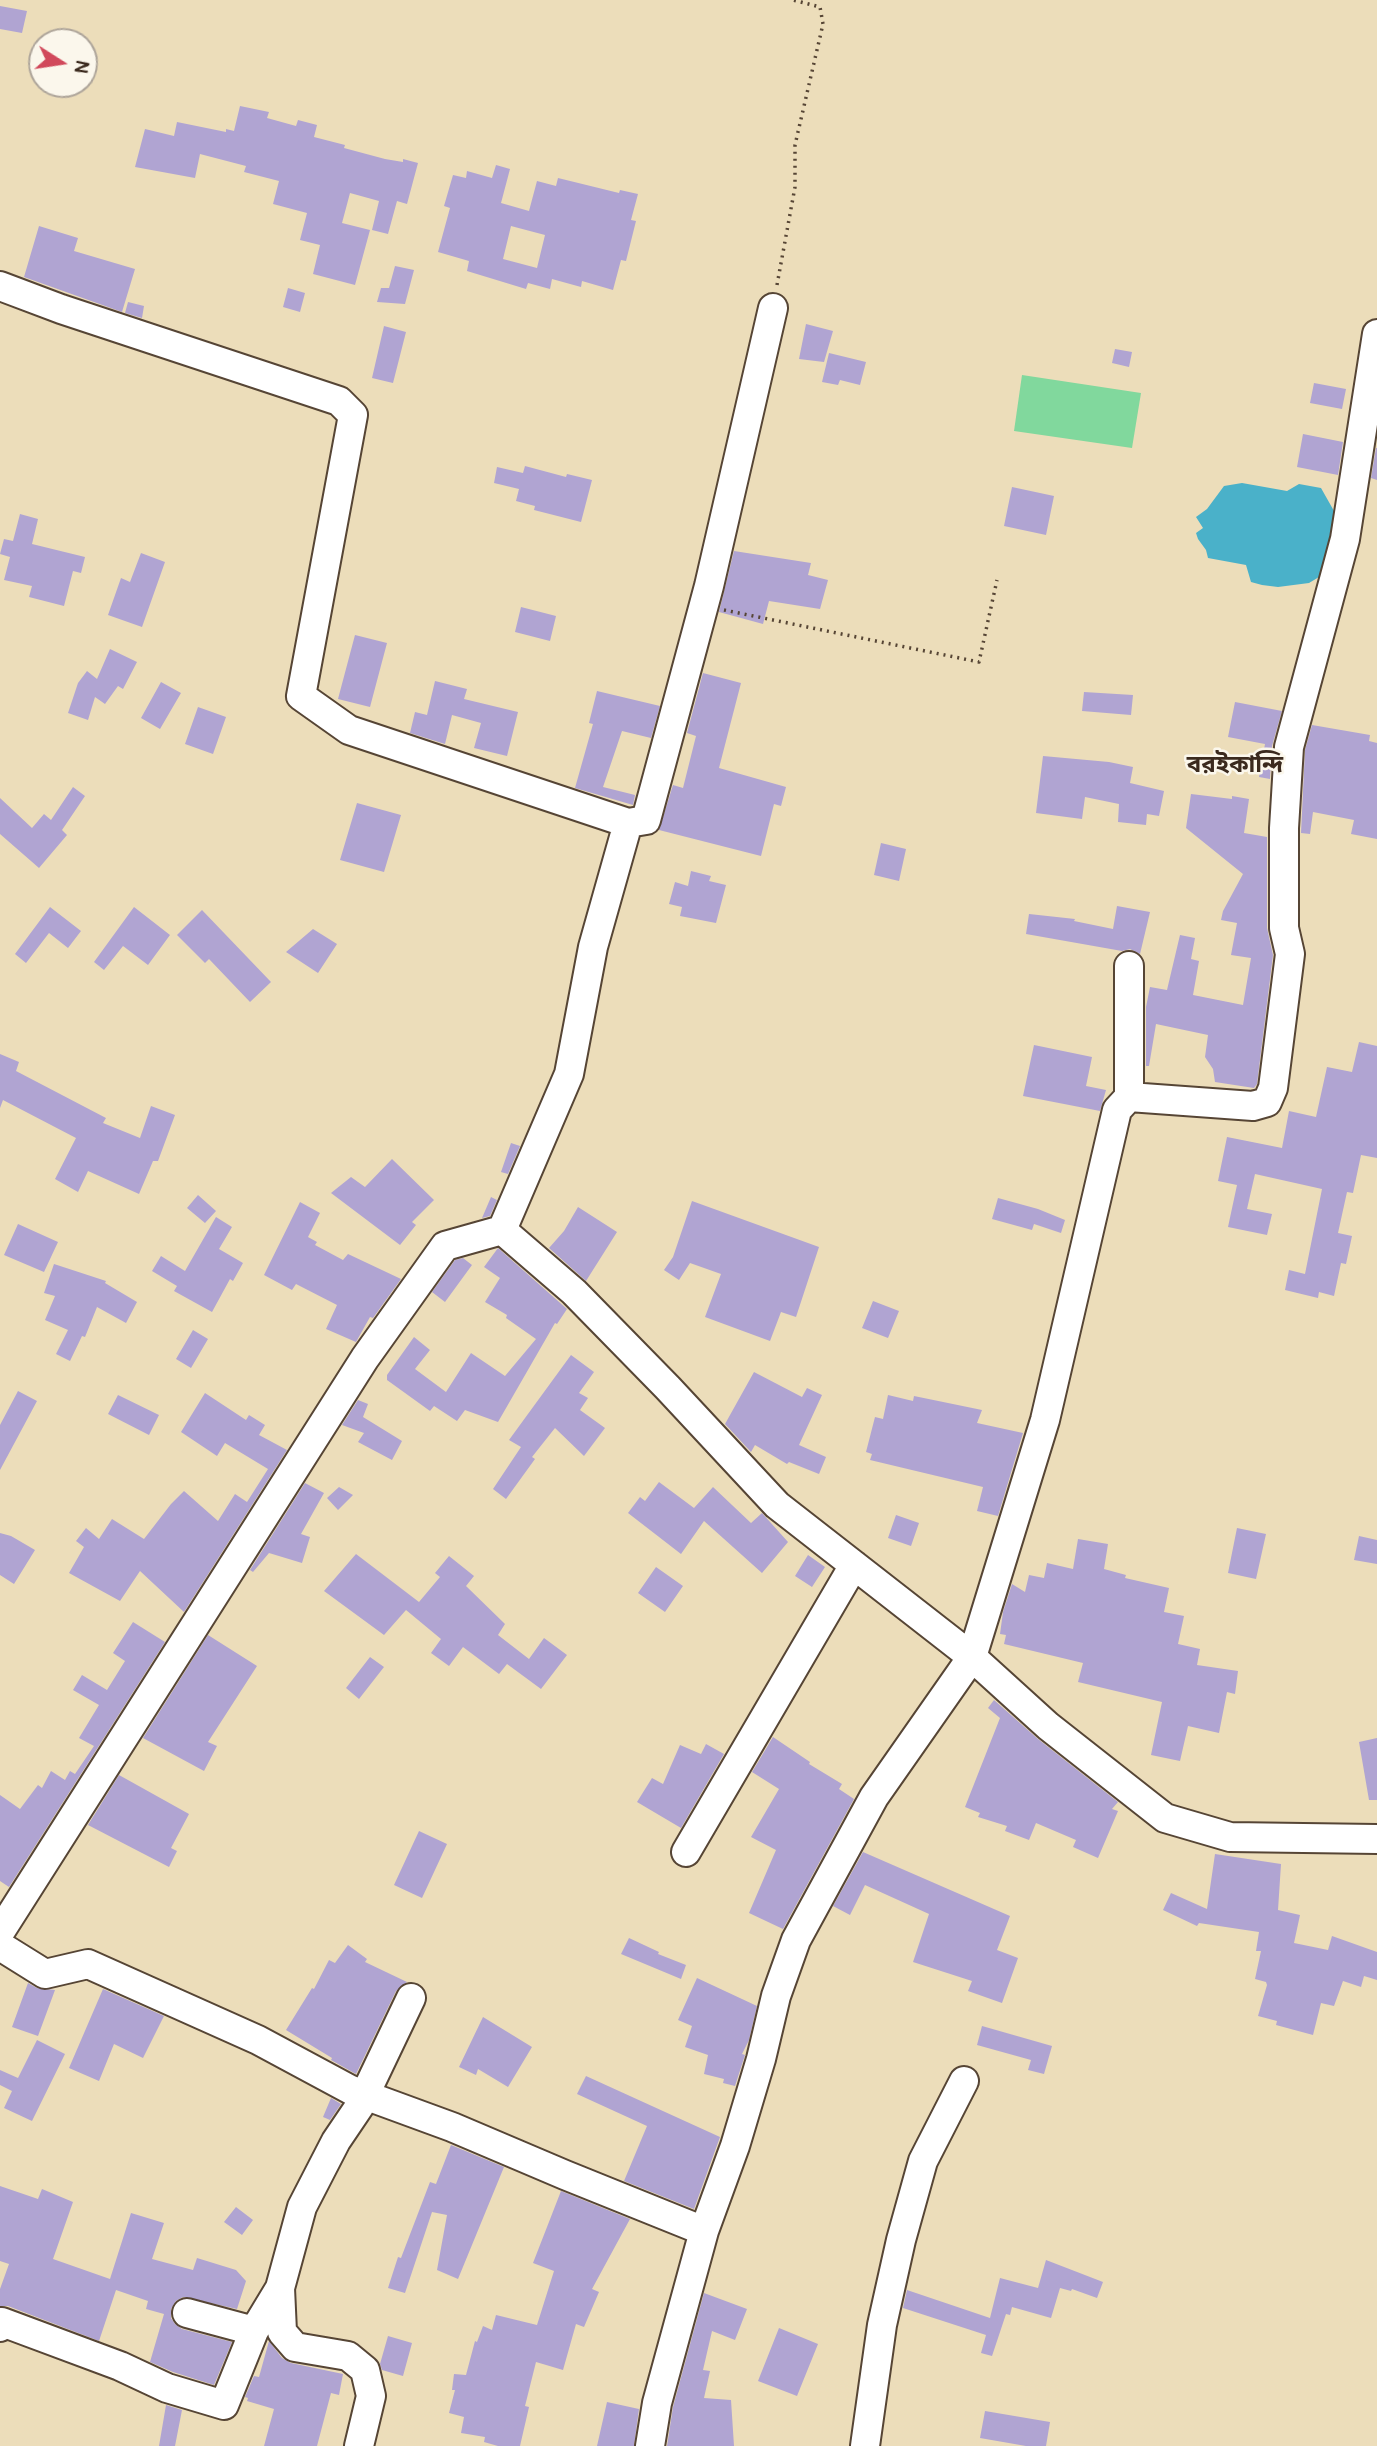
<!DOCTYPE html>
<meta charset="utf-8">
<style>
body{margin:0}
#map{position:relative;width:1377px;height:2446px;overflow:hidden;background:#ecddba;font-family:Pangolin,sans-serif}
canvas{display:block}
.north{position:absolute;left:28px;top:28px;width:70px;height:70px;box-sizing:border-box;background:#fbf7ec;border:2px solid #aea59a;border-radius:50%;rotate:102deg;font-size:19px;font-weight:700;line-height:28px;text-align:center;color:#3b2a1e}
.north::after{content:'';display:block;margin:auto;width:24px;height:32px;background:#d1495b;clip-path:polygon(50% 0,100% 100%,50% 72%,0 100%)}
</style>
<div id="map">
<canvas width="1377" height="2446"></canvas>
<div class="north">N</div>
</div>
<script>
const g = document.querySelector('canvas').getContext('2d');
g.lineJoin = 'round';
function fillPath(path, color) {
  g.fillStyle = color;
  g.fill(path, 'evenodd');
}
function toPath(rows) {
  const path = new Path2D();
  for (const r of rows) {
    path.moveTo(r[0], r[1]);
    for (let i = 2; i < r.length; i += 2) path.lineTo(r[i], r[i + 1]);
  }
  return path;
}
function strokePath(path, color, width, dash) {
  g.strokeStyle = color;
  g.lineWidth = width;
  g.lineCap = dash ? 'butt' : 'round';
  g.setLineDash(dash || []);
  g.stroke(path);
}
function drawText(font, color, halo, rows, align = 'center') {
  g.font = font + ' Pangolin,"Noto Sans Bengali",sans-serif';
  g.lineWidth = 5;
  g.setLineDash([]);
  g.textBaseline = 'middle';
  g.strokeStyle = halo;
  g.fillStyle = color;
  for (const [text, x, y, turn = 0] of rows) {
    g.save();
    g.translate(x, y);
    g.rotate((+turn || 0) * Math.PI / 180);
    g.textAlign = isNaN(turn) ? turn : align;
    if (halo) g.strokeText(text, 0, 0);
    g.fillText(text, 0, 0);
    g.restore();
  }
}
const green = toPath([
 [1022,375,1141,393,1132,448,1014,431]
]);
const water = toPath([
 [1242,483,1287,491,1299,484,1321,488,1334,511,1336,529,1326,565,1319,577,1309,583,1278,587,1262,585,1251,582,1246,565,1208,558,1206,550,1198,539,1196,533,1203,528,1196,517,1207,509,1224,486]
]);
const building = toPath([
 [0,6,27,11,22,33,0,29],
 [240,106,269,112,267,118,296,126,298,120,317,125,314,137,345,145,344,148,385,159,403,162,403,159,418,163,407,204,397,201,388,234,372,230,379,201,350,193,342,223,370,230,355,285,313,274,320,245,300,240,307,213,273,204,279,181,244,172,246,166,200,154,195,178,135,167,145,129,174,136,177,122,226,132,226,129,234,131],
 [496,165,510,169,501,203,529,211,537,181,556,186,558,178,619,193,620,190,638,194,631,220,636,221,626,261,621,260,613,290,582,281,581,287,552,279,550,289,528,283,526,289,467,271,469,261,438,252,450,208,444,206,453,175,466,178,467,171,492,178],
 [511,226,545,235,537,268,503,259],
 [39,226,78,238,74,251,135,269,122,312,24,277],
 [395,266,414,270,405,304,377,302,381,288,389,288],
 [288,288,305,293,300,312,283,307],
 [128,302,144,306,142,318,125,313],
 [806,324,833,331,824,362,799,359],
 [384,326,406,332,393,383,372,378],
 [1115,349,1132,352,1129,367,1112,363],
 [829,353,866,362,860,385,840,380,838,385,822,382],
 [1314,383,1346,389,1342,409,1310,403],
 [1303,434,1343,442,1338,475,1297,467],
 [1376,448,1377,448,1377,480,1371,478],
 [525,466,566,477,567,474,592,480,581,522,534,510,535,506,516,501,519,489,494,483,497,467,523,473],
 [1012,487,1054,496,1046,535,1004,526],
 [20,514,38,519,32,544,85,557,81,573,73,571,64,606,29,597,32,586,4,580,10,557,0,554,4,539,13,541],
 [734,551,811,563,808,575,828,580,820,609,769,601,763,624,719,612],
 [141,553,165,562,142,627,108,615,121,578,130,582],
 [521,607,556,616,550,641,515,632],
 [355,635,387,643,370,707,338,699],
 [110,649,137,662,123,689,118,686,105,704,95,697,88,720,68,713,78,683,87,671,97,679],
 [703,673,741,683,719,768,786,787,781,806,774,804,761,856,659,830,673,785,683,788,696,736,687,733],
 [435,681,467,689,464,699,518,712,507,756,474,748,481,723,452,715,445,744,410,733,415,712,427,715],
 [161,682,181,693,160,729,141,718],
 [597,691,660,706,651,738,622,731,603,787,635,795,633,805,575,788,593,724,589,723],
 [1084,692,1133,695,1131,715,1082,711],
 [1235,702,1282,711,1272,746,1270,779,1259,777,1265,744,1228,737],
 [198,707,226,717,213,754,185,744],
 [1312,725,1370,735,1369,741,1377,743,1377,839,1351,834,1354,820,1313,812,1310,834,1301,833,1305,750],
 [1043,756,1109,762,1133,767,1130,783,1164,791,1159,816,1147,814,1146,825,1118,822,1119,804,1085,797,1082,819,1036,813],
 [73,787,85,796,62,830,67,835,39,868,0,834,0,798,32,828,44,814,51,820],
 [1191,794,1232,799,1232,796,1249,799,1244,833,1267,837,1267,928,1273,955,1257,1084,1254,1088,1215,1082,1213,1069,1205,1057,1208,1035,1156,1024,1149,1066,1146,1066,1146,1007,1150,987,1167,990,1180,935,1195,938,1191,959,1199,961,1193,995,1243,1005,1251,958,1231,955,1237,923,1221,920,1223,911,1243,874,1186,828],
 [357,803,401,815,384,872,340,860],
 [881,843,906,849,899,881,874,875],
 [691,871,711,876,709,881,726,885,716,923,680,916,682,907,669,904,675,882,688,886],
 [1117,906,1150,912,1140,954,1130,949,1122,951,1026,934,1029,914,1075,919,1074,921,1113,929],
 [50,907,81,931,68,948,49,933,26,963,15,954],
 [134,907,170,935,148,965,123,946,104,970,94,962],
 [202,910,271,982,250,1002,209,959,205,963,177,935],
 [313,929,337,944,318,973,286,952],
 [1359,1042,1377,1046,1377,1158,1361,1155,1353,1193,1347,1192,1338,1233,1352,1236,1346,1264,1341,1263,1334,1296,1319,1292,1318,1298,1285,1290,1289,1270,1305,1274,1322,1189,1255,1174,1247,1209,1272,1214,1267,1235,1228,1227,1237,1185,1218,1181,1227,1137,1282,1148,1289,1111,1316,1117,1327,1067,1352,1072],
 [1034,1045,1092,1057,1086,1086,1106,1090,1100,1111,1023,1096],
 [0,1054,19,1062,16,1071,106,1118,103,1123,140,1138,151,1106,175,1115,158,1161,153,1161,139,1194,88,1171,78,1192,55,1179,76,1138,3,1100,0,1108],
 [511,1143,520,1146,508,1174,501,1172],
 [392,1159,434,1200,412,1222,416,1225,400,1245,331,1193,351,1177,365,1187],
 [198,1195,216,1211,205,1223,187,1208],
 [491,1197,497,1200,490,1216,482,1218],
 [998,1198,1038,1209,1065,1220,1061,1233,1034,1224,1032,1230,992,1219],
 [692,1201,819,1247,796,1317,781,1312,770,1341,705,1317,721,1274,690,1263,679,1280,664,1270,673,1257],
 [300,1202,320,1213,308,1237,317,1242,315,1245,343,1260,348,1254,401,1279,373,1318,370,1317,356,1342,326,1329,337,1305,296,1284,292,1290,264,1275],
 [578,1207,617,1232,586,1281,549,1248,564,1231],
 [216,1217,232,1227,219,1249,243,1263,233,1281,230,1279,212,1312,174,1291,177,1286,152,1271,161,1256,185,1271],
 [18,1224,58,1242,44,1272,4,1255],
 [498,1248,567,1309,557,1324,555,1323,498,1422,465,1410,457,1421,434,1406,430,1411,387,1380,387,1375,414,1337,430,1350,415,1369,446,1392,471,1353,505,1376,536,1339,506,1318,507,1315,485,1302,500,1278,484,1267],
 [463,1258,472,1265,445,1302,432,1292,455,1260],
 [54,1264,106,1281,105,1283,137,1302,126,1323,97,1307,85,1337,82,1336,70,1361,56,1354,68,1330,45,1320,55,1296,44,1293],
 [873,1301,899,1311,888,1338,862,1328],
 [193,1330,208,1339,191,1368,176,1359],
 [571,1355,594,1372,579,1393,588,1398,580,1410,605,1428,584,1456,555,1428,532,1457,535,1459,506,1499,493,1489,521,1447,509,1440],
 [754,1372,802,1397,807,1388,822,1395,799,1445,826,1457,819,1474,789,1462,787,1464,755,1445,751,1452,725,1424],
 [18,1391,37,1401,0,1470,0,1425],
 [205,1393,246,1420,249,1415,265,1425,259,1435,287,1450,184,1612,140,1571,120,1601,69,1573,84,1547,76,1541,86,1528,99,1539,112,1519,144,1539,171,1504,184,1491,218,1521,235,1494,247,1502,268,1469,225,1443,217,1456,181,1432],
 [118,1395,159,1415,149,1435,108,1414],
 [888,1395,913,1401,914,1396,982,1410,977,1423,1023,1433,998,1516,977,1511,983,1487,870,1460,872,1454,866,1452,875,1417,883,1419],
 [358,1400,368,1404,363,1417,402,1441,392,1460,358,1442,364,1433,342,1425],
 [659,1482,694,1508,713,1487,751,1523,762,1513,788,1542,762,1573,704,1521,681,1554,628,1513,640,1497,645,1501],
 [305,1483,324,1493,301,1534,310,1537,302,1563,269,1553,253,1572,250,1570],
 [339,1487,353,1495,338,1510,327,1498],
 [896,1515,919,1523,911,1546,888,1538],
 [1237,1528,1266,1534,1256,1579,1228,1573],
 [0,1533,11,1536,35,1550,14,1584,0,1575],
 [1359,1536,1377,1540,1377,1564,1354,1560],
 [1078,1539,1108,1544,1104,1569,1126,1575,1125,1578,1169,1588,1164,1612,1184,1616,1178,1644,1200,1649,1197,1665,1238,1671,1235,1694,1227,1692,1219,1733,1188,1726,1180,1761,1151,1755,1162,1702,1078,1682,1083,1663,1004,1644,1006,1635,1000,1634,1003,1612,1012,1584,1025,1592,1029,1575,1044,1578,1047,1563,1073,1569],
 [356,1554,419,1602,440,1577,435,1573,449,1556,474,1576,466,1586,505,1624,498,1635,529,1659,544,1638,567,1655,541,1689,507,1664,499,1674,463,1647,449,1666,431,1653,441,1639,406,1610,384,1635,324,1591],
 [808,1555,825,1567,812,1587,795,1576],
 [656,1567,683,1586,665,1612,638,1593],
 [133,1622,165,1642,9,1887,0,1881,0,1795,20,1809,38,1785,42,1788,51,1771,65,1780,70,1771,75,1774,94,1746,79,1738,99,1705,73,1690,82,1675,107,1690,125,1661,113,1653],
 [208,1635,257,1666,208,1742,217,1746,204,1771,143,1738],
 [370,1657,384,1667,359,1699,346,1688],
 [994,1700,1038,1739,1118,1802,1112,1809,1118,1811,1098,1858,1073,1847,1076,1840,1036,1823,1029,1840,1005,1831,1007,1826,978,1817,980,1813,965,1807,1000,1718,988,1708],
 [773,1737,810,1762,809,1764,842,1784,839,1789,854,1799,783,1929,749,1913,776,1850,751,1837,779,1789,752,1772],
 [1377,1738,1377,1800,1369,1800,1359,1742],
 [706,1744,724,1754,681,1828,637,1802,652,1778,663,1784,680,1745,701,1754],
 [119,1775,189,1814,171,1848,177,1851,169,1867,88,1825],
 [419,1831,447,1844,422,1898,394,1885],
 [863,1852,1010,1916,997,1950,1018,1958,1002,2003,968,1991,972,1981,913,1962,929,1914,865,1885,850,1915,833,1906],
 [1215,1854,1281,1864,1278,1910,1300,1915,1294,1943,1328,1950,1332,1936,1377,1952,1377,1980,1364,1976,1361,1987,1343,1981,1334,2006,1321,2003,1313,2035,1276,2025,1277,2021,1258,2016,1267,1985,1266,1982,1255,1979,1261,1951,1256,1951,1259,1932,1199,1923,1197,1926,1163,1910,1171,1893,1207,1909],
 [629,1938,659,1952,658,1954,686,1965,681,1979,621,1954],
 [348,1945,367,1959,365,1962,407,1982,396,1991,356,2074,331,2060,332,2058,286,2030,312,1988,314,1989,329,1960,335,1963],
 [697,1978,757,2006,749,2040,742,2054,745,2055,735,2086,723,2083,724,2079,704,2074,708,2055,685,2047,692,2026,678,2020],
 [28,1983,37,1988,55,1990,38,2036,12,2027],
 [103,1989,164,2016,143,2058,114,2044,99,2081,69,2068],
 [483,2017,532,2047,508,2087,478,2069,476,2075,459,2067],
 [982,2026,1052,2046,1044,2074,1028,2070,1031,2060,977,2045],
 [37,2040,65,2054,32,2121,4,2108,12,2091,0,2085,0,2070,18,2078],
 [586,2076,720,2137,694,2209,624,2181,647,2126,577,2094],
 [331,2098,341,2104,330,2120,323,2117],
 [451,2145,504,2167,458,2279,437,2270,447,2215,432,2212,405,2293,388,2288,398,2257,401,2258,430,2182,436,2184],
 [0,2186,38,2199,42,2189,73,2202,53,2259,110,2279,131,2213,164,2223,152,2259,193,2270,197,2258,236,2270,246,2281,237,2309,183,2297,176,2301,171,2309,171,2318,175,2324,182,2329,232,2342,214,2385,173,2372,150,2362,164,2314,146,2309,148,2301,116,2290,99,2341,8,2306,0,2306,0,2289,9,2264,0,2261],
 [561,2191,630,2219,592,2289,599,2292,584,2327,576,2324,563,2370,536,2362,525,2406,529,2407,520,2446,498,2446,484,2442,485,2437,461,2433,464,2417,449,2413,455,2390,452,2390,454,2374,466,2375,475,2341,477,2342,483,2326,492,2330,496,2315,537,2325,554,2271,533,2263],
 [236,2207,253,2220,242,2235,224,2222],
 [1046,2260,1103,2282,1097,2298,1072,2289,1071,2291,1060,2288,1051,2318,1012,2307,1010,2315,1006,2314,992,2356,981,2353,986,2335,903,2308,907,2290,990,2318,1000,2278,1038,2288],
 [704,2293,747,2309,735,2340,712,2331,703,2370,710,2371,704,2398,731,2400,734,2446,667,2446,673,2407],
 [779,2328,818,2344,797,2396,758,2381],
 [388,2336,412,2343,403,2376,382,2370,380,2364],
 [269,2341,282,2358,291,2363,343,2374,339,2395,331,2393,317,2446,264,2446,274,2409,247,2401,248,2398,245,2397,254,2376,259,2377],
 [607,2402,639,2409,634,2446,597,2446],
 [166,2405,182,2410,175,2446,159,2446],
 [985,2411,1050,2422,1046,2446,1026,2446,980,2438]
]);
const path = toPath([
 [777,285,795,187,795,145,823,24,820,7,793,0],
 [724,610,979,662,997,580]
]);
const minor = toPath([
 [0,286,61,309,339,401,353,415,301,696,349,730,628,823,646,820,709,586,773,308],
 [1129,1097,1129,966],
 [502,1230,574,1292,668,1388,777,1505,972,1657,1045,1420,1117,1110,1129,1097,1253,1106,1267,1102,1273,1088,1290,954,1284,928,1284,828,1289,747,1345,539,1377,334],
 [502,1230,569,1074,593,947,628,823],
 [686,1852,854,1565],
 [0,1932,365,1358,445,1246,502,1230],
 [0,1946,45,1974,88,1964,258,2040,351,2090,452,2127,565,2175,704,2231],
 [187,2313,254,2331],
 [0,2327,2,2322,120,2366,167,2388,224,2405,254,2331,280,2288],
 [359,2446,371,2396,365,2370,348,2356,295,2347,282,2332,280,2288,302,2207,336,2141,359,2107,411,1998],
 [650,2446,657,2403,704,2231,735,2146,761,2059,776,1996,796,1940,874,1797,972,1657,1048,1726,1165,1818,1230,1837,1377,1839],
 [865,2446,882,2325,901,2240,923,2161,964,2081]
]);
const quarterNames = [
 ["বরইকান্দি",1235,766]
];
fillPath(green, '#81d89d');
fillPath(water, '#4ab1c9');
fillPath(building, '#b0a4d2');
strokePath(minor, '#564535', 32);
strokePath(path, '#564535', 3.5, [2, 5]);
strokePath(minor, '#fff', 28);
drawText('bold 24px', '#3b2a1e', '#fbf7ec', quarterNames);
</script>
